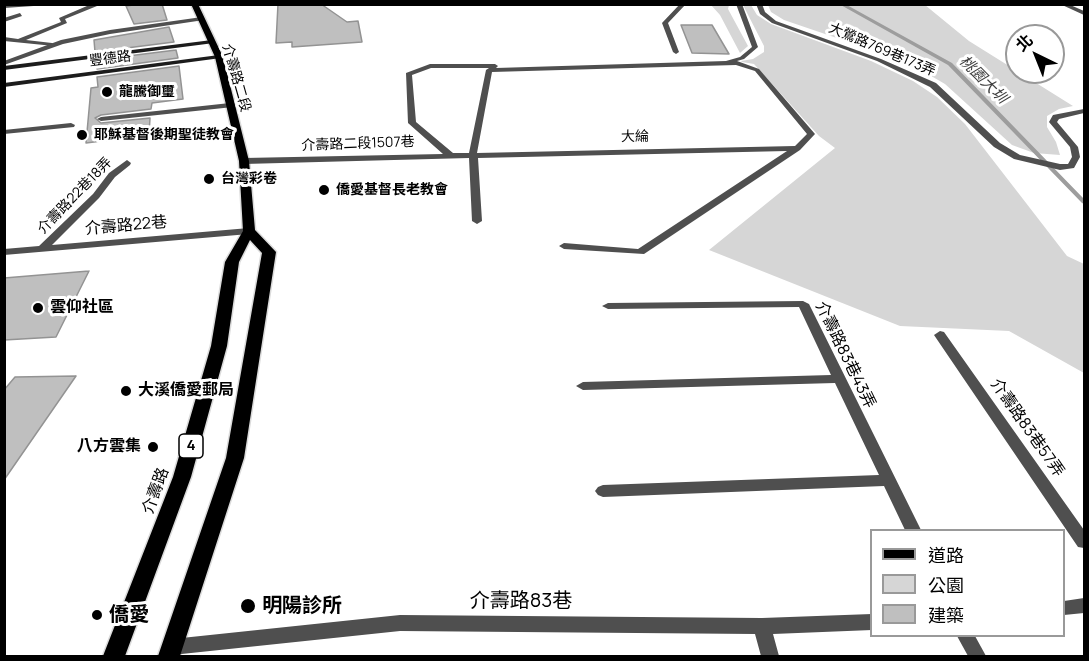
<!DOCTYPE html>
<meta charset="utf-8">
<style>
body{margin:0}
#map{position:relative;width:1089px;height:661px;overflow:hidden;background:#fff;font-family:Manrope,"Noto Sans TC",sans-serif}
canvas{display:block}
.frame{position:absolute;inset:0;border:6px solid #000;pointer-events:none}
.legend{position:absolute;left:870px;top:529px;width:195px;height:108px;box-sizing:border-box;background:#fff;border:2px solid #999;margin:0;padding:8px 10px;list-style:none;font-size:18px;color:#000}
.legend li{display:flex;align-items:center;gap:12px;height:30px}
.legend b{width:30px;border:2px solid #999}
.north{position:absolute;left:1005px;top:24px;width:60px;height:60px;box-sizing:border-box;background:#fff;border:2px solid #999;border-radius:50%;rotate:317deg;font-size:16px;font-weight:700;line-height:24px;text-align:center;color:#000}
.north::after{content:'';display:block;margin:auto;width:21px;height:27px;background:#000;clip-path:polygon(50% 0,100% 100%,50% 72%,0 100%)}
</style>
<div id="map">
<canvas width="1089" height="661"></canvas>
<div class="frame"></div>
<ul class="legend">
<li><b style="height:8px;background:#000"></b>道路</li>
<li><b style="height:16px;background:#d6d6d6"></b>公園</li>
<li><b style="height:16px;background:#bfbfbf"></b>建築</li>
</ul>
<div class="north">北</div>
</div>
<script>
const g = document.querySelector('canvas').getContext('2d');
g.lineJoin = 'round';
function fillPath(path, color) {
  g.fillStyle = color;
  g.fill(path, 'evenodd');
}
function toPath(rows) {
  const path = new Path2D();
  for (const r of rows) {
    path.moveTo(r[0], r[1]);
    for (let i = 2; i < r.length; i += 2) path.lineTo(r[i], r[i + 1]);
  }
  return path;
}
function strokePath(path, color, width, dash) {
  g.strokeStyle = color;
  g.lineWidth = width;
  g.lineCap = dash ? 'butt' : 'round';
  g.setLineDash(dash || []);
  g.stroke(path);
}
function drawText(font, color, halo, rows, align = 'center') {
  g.font = font + ' Manrope,"Noto Sans TC",sans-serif';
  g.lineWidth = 6;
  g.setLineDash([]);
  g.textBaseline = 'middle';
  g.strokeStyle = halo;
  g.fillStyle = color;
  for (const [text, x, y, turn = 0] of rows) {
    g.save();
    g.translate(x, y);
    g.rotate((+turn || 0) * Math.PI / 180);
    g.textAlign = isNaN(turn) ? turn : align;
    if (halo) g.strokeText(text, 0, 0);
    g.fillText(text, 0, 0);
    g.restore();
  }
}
const green = toPath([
 [711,5,729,5,728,9,748,46,740,53,720,15],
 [743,5,751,5,757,15,771,24,871,61,913,81,937,97,965,124,1067,256,1084,264,1084,373,1009,331,900,326,709,250,835,148,819,136,754,64,742,62,741,61,753,59,764,52,764,46],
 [768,5,925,5,969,41,1073,106,1059,109,1047,116,1047,127,1056,142,1060,155,1034,153,1012,145,945,84,907,62,784,20,771,12]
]);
const stream = toPath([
 [845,4,952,63,1084,199,1084,204,1082,203,948,65,839,4,845,4]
]);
const building = toPath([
 [141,4,162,4,167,20,134,24,126,6,141,4],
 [278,4,321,4,347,22,358,21,362,42,292,47,292,42,276,43,278,4],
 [681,25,712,25,729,54,692,53,681,25],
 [169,27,174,42,95,52,94,40,169,27],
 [176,50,178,58,97,69,96,60,176,50],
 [179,66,183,99,152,103,151,109,101,115,95,118,101,123,150,118,149,135,86,143,91,88,98,87,97,77,179,66],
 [89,271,56,337,4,340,4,278,89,271],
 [76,376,4,480,4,390,15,377,76,376]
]);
const service = toPath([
 [4,4,63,4,4,8,4,4],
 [87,4,115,4,97,6,65,19,67,23,26,40,52,43,55,45,54,46,4,41,4,37,18,39,61,22,59,18,87,6,87,4],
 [680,4,686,4,668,23,679,52,676,54,673,52,662,23,680,4],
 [736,4,742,4,758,47,744,59,737,61,759,69,815,134,800,150,644,254,564,249,559,246,564,243,638,249,787,151,478,158,482,221,477,224,472,221,469,158,244,164,240,161,244,158,443,154,408,123,406,73,430,64,495,64,498,66,496,68,726,61,740,57,752,47,736,4],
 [736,65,755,71,807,134,795,146,477,153,492,72,736,65],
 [431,68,489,68,486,70,469,153,453,153,416,122,412,75,431,68],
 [756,4,762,4,765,12,776,21,881,59,936,83,1000,143,1020,155,1060,164,1068,164,1072,157,1070,147,1049,122,1053,115,1084,109,1084,113,1059,119,1057,122,1078,147,1080,157,1074,168,1060,170,1014,159,994,147,930,87,877,61,772,23,760,14,756,4],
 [1060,4,1068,4,1084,11,1084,15,1060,4],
 [20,13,22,16,4,22,4,18,20,13],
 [230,103,233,103,233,107,101,121,97,119,101,117,230,103],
 [71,123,75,125,74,127,4,134,4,130,71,123],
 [127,160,131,163,130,165,115,177,99,198,52,245,249,228,254,231,249,234,4,255,4,249,39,246,93,194,109,173,127,160],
 [803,301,809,304,921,530,905,530,884,486,603,497,598,495,595,491,598,487,603,485,879,475,835,383,583,390,576,386,583,382,831,375,799,307,608,309,602,306,608,303,803,301],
 [940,331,944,332,1084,530,1084,548,1078,547,934,335,940,331],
 [1084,598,1084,613,1064,615,1064,601,1084,598],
 [872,614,872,630,773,634,779,656,761,656,755,634,400,631,172,655,166,653,163,647,166,641,172,639,400,615,762,618,872,614],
 [957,636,975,636,986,656,968,656,957,636]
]);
const minor = toPath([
 [202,17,204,20,110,34,63,44,4,65,4,61,61,40,110,30,202,17]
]);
const secondary = toPath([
 [212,40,215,42,214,43,4,70,4,66,212,40],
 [219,55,222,57,221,58,4,87,4,83,219,55]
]);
const primary = toPath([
 [191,4,198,4,223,57,249,161,255,230,276,252,244,458,180,656,158,656,226,458,262,253,250,240,239,262,227,346,191,477,125,656,103,656,173,477,211,346,225,262,243,231,239,161,215,57,191,4]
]);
const markers = [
 [107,92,6,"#000"],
 [82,135,6,"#000"],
 [209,179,6,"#000"],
 [324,190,6,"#000"],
 [38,308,6,"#000"],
 [126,391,6,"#000"],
 [153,447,6,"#000"],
 [248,606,8,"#000"],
 [97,615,6,"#000"]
];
const farStreetnames = [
 ["大鶯路769巷173弄",882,50,23],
 ["豐德路",110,59,-7],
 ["介壽路二段",236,78,74],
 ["大綸",635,137,-1],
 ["介壽路二段1507巷",358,144,-2],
 ["介壽路22巷18弄",75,196,-46]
];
const farPoinames = [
 ["龍騰御璽",119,92],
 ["耶穌基督後期聖徒教會",94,135],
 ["台灣彩卷",221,179],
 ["僑愛基督長老教會",336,190]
];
const farWaternames = [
 ["桃園大圳",983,80,45]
];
const shields = [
 [191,446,24]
];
const shieldNames = [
 ["4",191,446]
];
const streetNames = [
 ["介壽路22巷",126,226,-5],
 ["介壽路83巷43弄",845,355,64],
 ["介壽路83巷57弄",1027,428,55],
 ["介壽路",156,491,-70]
];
const poiNames = [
 ["雲仰社區",50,308],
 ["大溪僑愛郵局",138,391],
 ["八方雲集",141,447,"right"]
];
const nearStreetnames = [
 ["介壽路83巷",521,601]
];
const nearPoinames = [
 ["明陽診所",262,606],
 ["僑愛",109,615]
];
fillPath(green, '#d6d6d6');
fillPath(stream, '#9d9d9d');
fillPath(building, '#bfbfbf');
strokePath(building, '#939393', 1.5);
strokePath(primary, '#dbdbdb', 3);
fillPath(service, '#4f4f4f');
fillPath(minor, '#4f4f4f');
fillPath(secondary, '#1c1c1c');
fillPath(primary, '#000');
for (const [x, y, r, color] of markers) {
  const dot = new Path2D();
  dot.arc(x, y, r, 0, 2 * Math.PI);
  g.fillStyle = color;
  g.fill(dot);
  strokePath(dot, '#fff', 2);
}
drawText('14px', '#000', '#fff', farStreetnames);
drawText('bold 14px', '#000', '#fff', farPoinames, 'left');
drawText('italic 15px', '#3e3e3e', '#fff', farWaternames);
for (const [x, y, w] of shields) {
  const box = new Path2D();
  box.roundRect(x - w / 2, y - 12, w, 24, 4.5);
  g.fillStyle = '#fff';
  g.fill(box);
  strokePath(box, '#000', 1.5);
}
drawText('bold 15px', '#000', null, shieldNames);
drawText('16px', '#000', '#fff', streetNames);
drawText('bold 16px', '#000', '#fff', poiNames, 'left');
drawText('20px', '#000', '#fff', nearStreetnames);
drawText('bold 20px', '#000', '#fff', nearPoinames, 'left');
</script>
